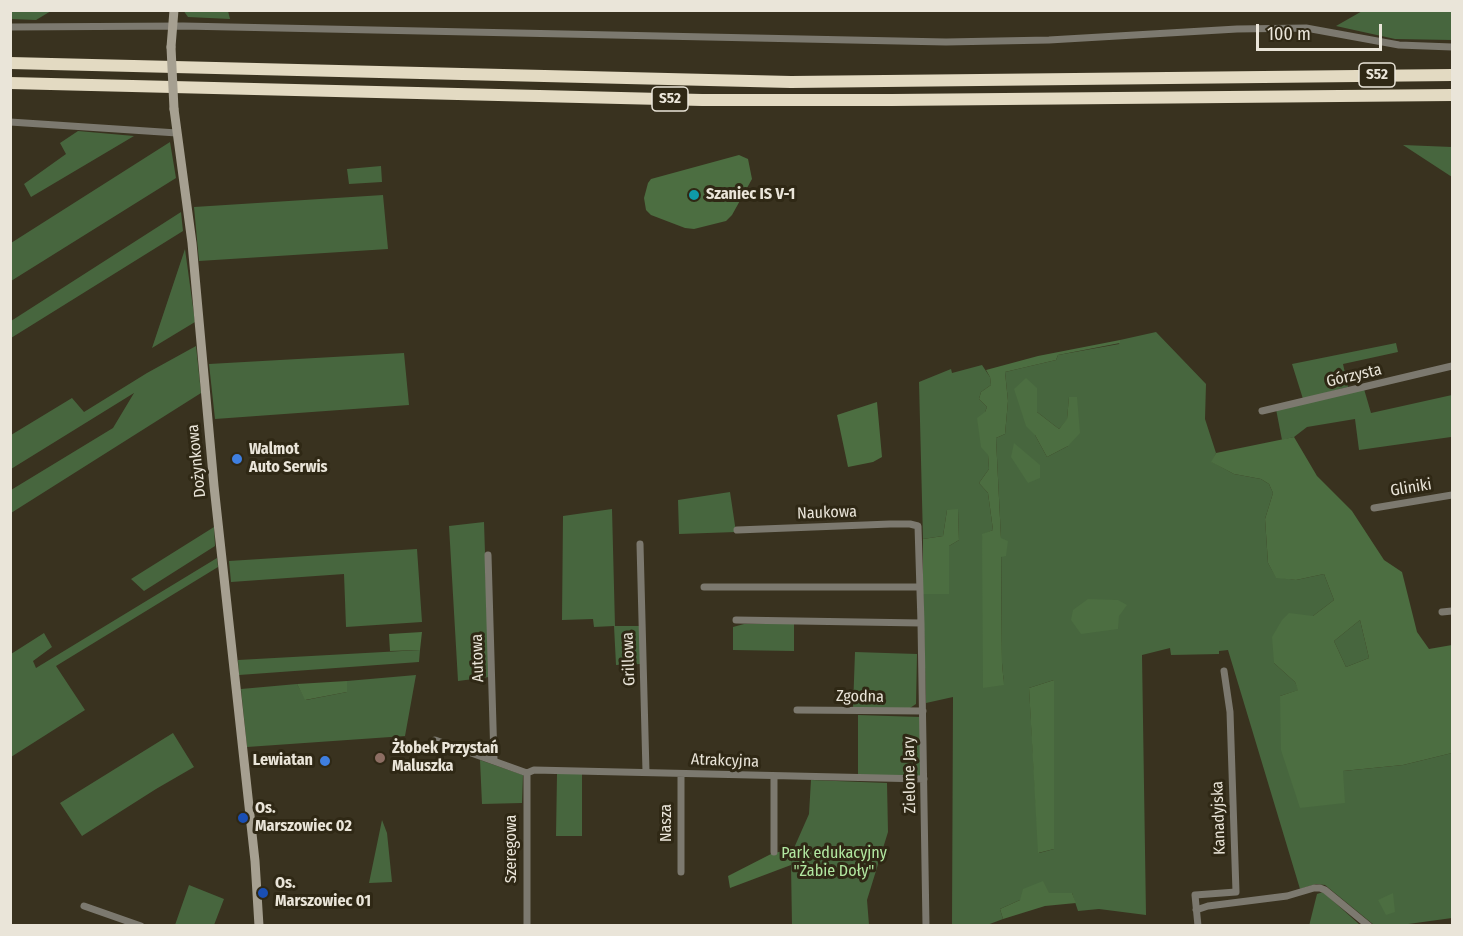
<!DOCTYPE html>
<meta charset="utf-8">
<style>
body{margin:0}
#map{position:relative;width:1463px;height:936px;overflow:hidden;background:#39321f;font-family:"Fira Sans Condensed",sans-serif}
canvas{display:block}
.frame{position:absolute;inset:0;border:12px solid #eae5d9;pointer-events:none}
.scale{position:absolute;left:1256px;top:24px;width:126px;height:27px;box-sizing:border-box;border:3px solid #eae5d9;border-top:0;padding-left:8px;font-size:18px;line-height:21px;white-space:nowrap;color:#eae5d9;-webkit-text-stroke:4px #2f2815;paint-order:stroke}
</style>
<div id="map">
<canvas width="1463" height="936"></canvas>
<div class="frame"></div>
<div class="scale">100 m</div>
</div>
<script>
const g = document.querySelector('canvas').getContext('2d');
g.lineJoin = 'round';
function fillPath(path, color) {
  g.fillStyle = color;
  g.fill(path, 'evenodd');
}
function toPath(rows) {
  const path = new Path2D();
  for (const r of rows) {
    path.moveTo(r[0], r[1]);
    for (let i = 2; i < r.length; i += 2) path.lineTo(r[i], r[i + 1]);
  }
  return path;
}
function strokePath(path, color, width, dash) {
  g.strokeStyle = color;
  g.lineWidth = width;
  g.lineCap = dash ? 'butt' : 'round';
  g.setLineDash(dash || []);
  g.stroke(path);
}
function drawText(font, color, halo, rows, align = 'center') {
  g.font = font + ' "Fira Sans Condensed",sans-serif';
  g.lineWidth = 6;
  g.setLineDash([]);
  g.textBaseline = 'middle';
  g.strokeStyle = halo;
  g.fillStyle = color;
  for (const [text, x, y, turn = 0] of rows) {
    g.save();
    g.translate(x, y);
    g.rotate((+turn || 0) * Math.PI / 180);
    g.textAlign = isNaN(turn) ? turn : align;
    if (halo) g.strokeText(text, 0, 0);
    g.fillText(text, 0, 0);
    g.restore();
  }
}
const green = toPath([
 [11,10,51,10,51,11,36,20,11,19],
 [183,10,228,11,230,19,188,17],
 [1364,10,1452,11,1452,40,1395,39,1336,26],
 [78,131,134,136,31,197,24,184,66,154,60,143],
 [170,142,176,178,11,281,11,243],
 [1403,145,1452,147,1452,177],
 [381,166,382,182,349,184,347,169],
 [383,195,388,249,199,261,194,207],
 [181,212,183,231,11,338,11,321],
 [185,249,195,322,152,348],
 [1156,332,1206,384,1205,419,1216,453,1212,462,1234,474,1261,479,1269,484,1273,493,1265,519,1268,563,1276,577,1296,580,1324,574,1334,600,1313,616,1274,663,1295,682,1299,690,1280,696,1343,771,1403,765,1452,753,1452,918,1401,925,1374,925,1325,885,1316,884,1300,889,1228,650,1219,651,1219,654,1171,655,1170,648,1142,655,1146,915,1099,909,1078,911,1072,893,1020,900,1000,909,1003,919,987,925,952,925,953,697,926,703,923,594,949,594,949,546,959,540,958,510,947,510,943,536,923,539,919,382,951,369,952,373,982,365,990,377,991,385,981,392,979,399,987,407,985,412,989,469,979,483,988,493,993,530,982,535,1004,685,1002,663,1001,538,996,438,1005,434,1008,401,1005,372,1056,360,1058,355,1119,344,1120,340],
 [1037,388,1037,412,1059,429,1067,420,1069,397,1068,446,1047,457,1035,435],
 [1054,680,1054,849,1039,853,1029,688],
 [1396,343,1398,352,1343,364,1348,387,1303,399,1292,364],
 [196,346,201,393,11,513,11,490,113,428,134,393,11,469,11,435,72,398,84,412,147,373],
 [404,353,409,405,215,419,209,364],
 [1364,389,1371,413,1452,395,1452,433,1451,437,1359,450,1355,419,1307,427,1294,437,1282,440,1276,409],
 [730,492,736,532,679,534,678,500],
 [612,509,615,626,640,626,641,664,616,665,614,626,594,627,593,619,562,620,563,516],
 [484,522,489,677,458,681,449,526],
 [214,527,215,546,144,591,131,579],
 [417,549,422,622,346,627,344,574,231,582,229,561],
 [217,558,218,567,56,666,85,710,11,757,11,654,44,633,52,647,33,661,36,668],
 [1360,620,1369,658,1346,667,1334,641],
 [744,624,794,624,794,651,733,650,733,627],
 [420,650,419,662,239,675,238,660],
 [855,652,917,654,916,704,910,708,853,708],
 [416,675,405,736,247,747,241,689,297,684,306,700,347,692,347,681],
 [858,715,920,717,920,776,858,775],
 [173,733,194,767,156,789,82,836,60,803],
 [480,760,523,775,522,803,482,804],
 [557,774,582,774,582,836,556,836],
 [811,780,887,783,888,832,867,900,869,925,792,926,791,865,794,848,809,814],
 [382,820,387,833,392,882,369,883],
 [189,885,224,899,214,925,175,925],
 [1323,892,1360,925,1309,926,1317,894]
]);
const forest = toPath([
 [739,155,748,159,752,179,732,215,726,221,694,229,685,228,651,215,646,210,644,198,648,183,651,179],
 [1120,340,1120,343,1058,355,1056,360,1005,372,1008,401,1005,434,996,438,1001,538,1008,541,1006,556,1001,557,1002,663,1004,685,983,688,982,534,993,530,988,493,979,483,989,469,988,455,981,447,977,418,985,412,987,407,979,399,981,392,991,385,990,377,986,370,1038,356],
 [1026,378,1037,388,1037,412,1059,429,1067,419,1069,397,1077,397,1080,433,1068,446,1047,457,1035,435,1026,426,1014,389],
 [877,402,882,457,873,462,848,467,837,415],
 [1294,437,1317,476,1352,511,1384,560,1402,572,1417,632,1429,649,1452,645,1452,753,1403,765,1343,771,1345,803,1300,808,1281,750,1280,696,1298,690,1295,682,1274,663,1272,637,1282,620,1289,613,1313,616,1334,600,1324,574,1296,580,1276,578,1268,563,1265,519,1273,493,1269,484,1261,479,1234,474,1211,462,1216,453],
 [1360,620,1369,658,1346,667,1334,641],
 [1014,443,1040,465,1040,478,1028,483,1011,457],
 [958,509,959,540,949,546,949,594,923,594,923,539,943,536,947,510],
 [1088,599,1118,600,1127,605,1119,616,1118,629,1081,634,1071,620,1073,610],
 [422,632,420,650,390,651,389,634],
 [1054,680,1054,849,1038,853,1029,688],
 [347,681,347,692,305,700,297,684],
 [794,848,791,865,730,888,728,876,771,854],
 [1043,881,1049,893,1072,893,1076,903,1045,906,1003,919,1000,909,1020,900,1023,889],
 [1393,893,1395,912,1386,915,1378,900]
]);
const street = toPath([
 [10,27,183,26,946,42,1049,40,1237,29,1306,28,1399,45,1452,47],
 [10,122,177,133],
 [1262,411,1452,366],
 [1374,508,1452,495],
 [737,530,890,524,910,524,918,526,921,623,926,926],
 [640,544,646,772],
 [488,555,494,760],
 [704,587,918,587],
 [1442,612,1452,611],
 [736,620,921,623],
 [797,710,923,711],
 [435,740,527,773],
 [527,773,534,770,924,779],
 [774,776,774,852],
 [681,872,681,774],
 [84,906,141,926],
 [1196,910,1208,906,1287,896,1314,888,1320,888,1325,890,1369,926],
 [527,926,527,773],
 [1198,926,1195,895,1236,892,1230,712,1224,671]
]);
const secondary = toPath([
 [171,47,174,10],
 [174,109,192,243,214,486,255,861,259,926]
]);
const highway = toPath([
 [10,63,791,82,1452,75],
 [10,83,702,100,892,100,1452,95]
]);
const secondaryBridge = toPath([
 [171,47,174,109]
]);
const markers = [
 [694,195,6,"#0f9aa8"],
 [237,459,6,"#3f7fe0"],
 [380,758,6,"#8d6e63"],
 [325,761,6,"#3f7fe0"],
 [243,818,6,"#1a4fb4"],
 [263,893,6,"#1a4fb4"]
];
const shields = [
 [1377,75,36],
 [670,99,36]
];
const shieldNames = [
 ["S52",1377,75],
 ["S52",670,99]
];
const poiNames = [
 ["Szaniec IS V-1",706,195],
 ["Walmot",249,450],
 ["Auto Serwis",249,468],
 ["Żłobek Przystań",392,749],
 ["Maluszka",392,767],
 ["Lewiatan",313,761,"right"],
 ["Os.",255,809],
 ["Marszowiec 02",255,827],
 ["Os.",275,884],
 ["Marszowiec 01",275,902]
];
const streetNames = [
 ["Górzysta",1354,376,-13],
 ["Dożynkowa",197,461,-96],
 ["Gliniki",1411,488,-9],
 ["Naukowa",827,513,-2],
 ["Autowa",478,658,-92],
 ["Grillowa",629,659,-92],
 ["Zgodna",860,697,1],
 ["Atrakcyjna",725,761,2],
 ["Zielone Jary",910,775,-91],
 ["Kanadyjska",1219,818,-92],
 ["Nasza",667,823,-90],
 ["Szeregowa",512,849,-90]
];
const parkNames = [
 ["Park edukacyjny",834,854],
 ["\"Żabie Doły\"",834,872]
];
fillPath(green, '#47663e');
fillPath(forest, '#4c6e41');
strokePath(street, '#7c796f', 7);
strokePath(secondary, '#a6a091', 9);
strokePath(highway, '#e3dac2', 12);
strokePath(secondaryBridge, '#a6a091', 9);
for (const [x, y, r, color] of markers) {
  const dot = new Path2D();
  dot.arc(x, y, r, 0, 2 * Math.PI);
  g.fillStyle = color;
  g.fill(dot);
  strokePath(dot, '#2f2815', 2);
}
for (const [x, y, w] of shields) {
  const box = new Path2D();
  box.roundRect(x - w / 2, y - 12, w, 24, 4.5);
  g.fillStyle = '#2f2815';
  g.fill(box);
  strokePath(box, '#eae5d9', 1.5);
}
drawText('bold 15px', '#eae5d9', null, shieldNames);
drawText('bold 16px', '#eae5d9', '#2f2815', poiNames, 'left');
drawText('16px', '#eae5d9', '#2f2815', streetNames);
drawText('16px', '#b1e7a0', '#2f2815', parkNames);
</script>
